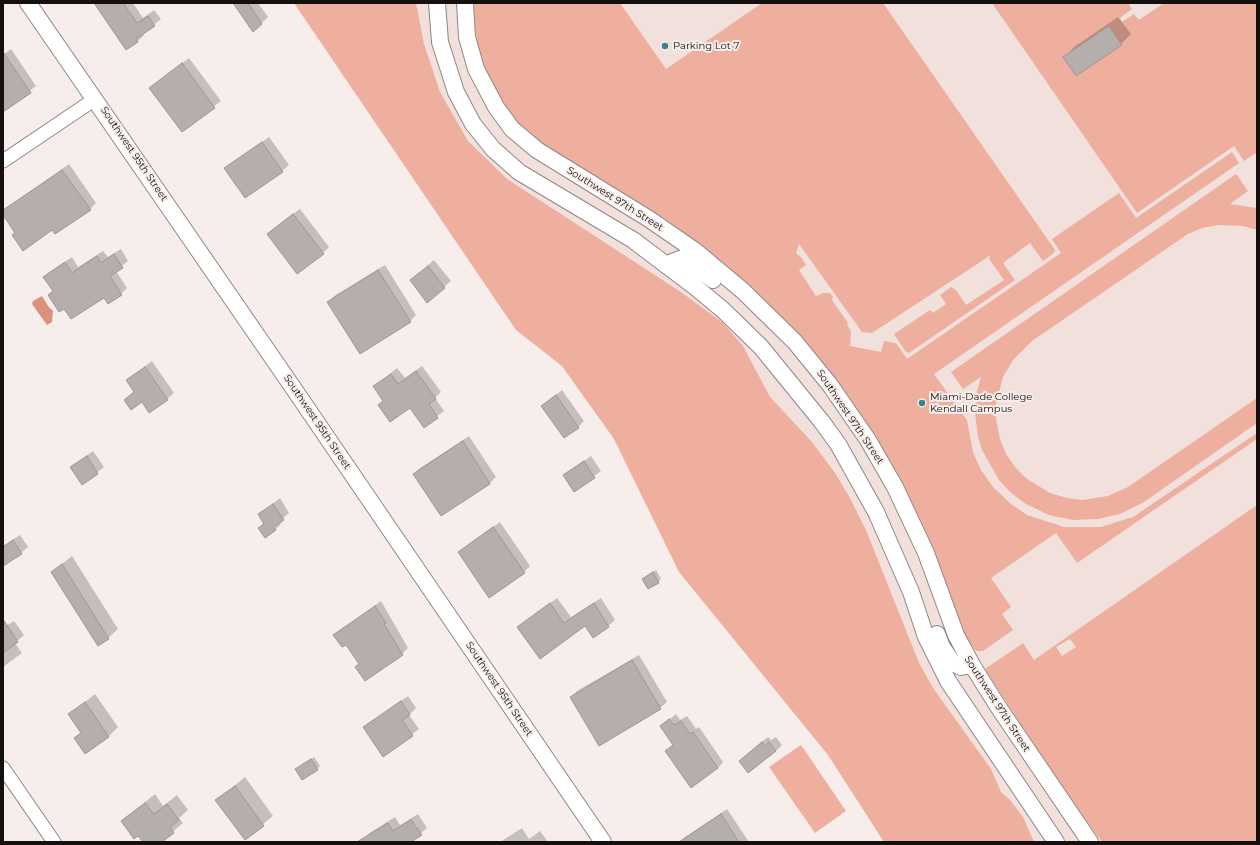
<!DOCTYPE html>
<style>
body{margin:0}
#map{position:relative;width:1260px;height:845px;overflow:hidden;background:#f7eeec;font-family:Montserrat,sans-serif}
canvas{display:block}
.frame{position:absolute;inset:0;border:4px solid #13100f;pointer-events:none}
</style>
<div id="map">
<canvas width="1260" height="845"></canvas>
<div class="frame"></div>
</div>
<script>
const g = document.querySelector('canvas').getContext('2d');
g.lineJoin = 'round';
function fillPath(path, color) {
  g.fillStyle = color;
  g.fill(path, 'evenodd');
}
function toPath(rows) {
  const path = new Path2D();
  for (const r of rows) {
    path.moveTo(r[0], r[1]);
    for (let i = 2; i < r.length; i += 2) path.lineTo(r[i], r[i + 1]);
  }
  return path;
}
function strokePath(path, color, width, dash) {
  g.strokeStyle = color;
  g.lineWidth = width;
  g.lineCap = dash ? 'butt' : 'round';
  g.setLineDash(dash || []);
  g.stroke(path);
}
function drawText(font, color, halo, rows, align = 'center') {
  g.font = font + ' Montserrat,sans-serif';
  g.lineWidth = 4;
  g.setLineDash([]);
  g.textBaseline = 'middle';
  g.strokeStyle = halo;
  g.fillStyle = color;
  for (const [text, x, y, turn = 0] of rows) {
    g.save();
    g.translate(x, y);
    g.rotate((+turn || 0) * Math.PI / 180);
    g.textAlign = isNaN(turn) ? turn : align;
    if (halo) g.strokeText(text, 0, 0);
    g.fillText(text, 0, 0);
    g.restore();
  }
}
const built = toPath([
 [294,3,1257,3,1257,842,884,842,828,755,679,572,614,439,562,366,516,330]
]);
const green = toPath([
 [294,3,416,3,424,44,440,92,468,141,507,179,681,292,723,323,743,346,770,397,812,442,835,473,850,498,866,530,919,663,933,688,991,769,1001,792,1010,800,1023,817,1034,842,884,842,828,755,679,572,614,439,562,366,516,330],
 [472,3,620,3,666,69,762,3,883,3,1055,250,1054,253,1043,261,1030,243,1003,263,1015,280,909,353,906,352,894,334,930,310,933,313,946,304,940,295,951,287,956,290,966,305,1004,280,989,259,991,255,872,333,862,332,799,244,796,253,802,258,806,265,799,270,816,296,823,293,830,293,833,297,832,300,848,323,847,324,851,332,850,346,881,352,884,341,896,343,907,359,1061,253,1052,239,1119,193,1136,218,1232,152,1239,163,934,374,967,420,973,452,981,470,993,487,1011,504,1027,515,1064,527,1101,527,1133,517,1257,433,1257,439,1077,563,1056,533,991,578,1011,607,1002,614,1013,630,983,651,976,651,965,637,929,543,906,493,836,381,795,331,774,309,699,243,664,218,545,146,522,128,508,112,487,76,478,50],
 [992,3,1128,3,1132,9,1120,18,1122,22,1134,14,1139,20,1164,3,1257,3,1257,152,1244,161,1234,146,1137,213],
 [1236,174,1248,191,1230,204,1257,208,1257,230,1243,226,1219,225,1202,228,1188,234,1032,341,1013,360,1003,377,996,404,996,419,1000,439,1006,454,1015,467,1027,479,1050,493,1067,498,1082,500,1108,496,1128,487,1257,398,1257,423,1144,502,1120,514,1098,519,1073,520,1049,515,1026,504,1011,493,999,480,982,450,978,437,975,413,977,391,981,377,963,389,951,372],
 [1257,505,1257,842,1102,842,1058,782,985,669,1023,643,1034,660],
 [1070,639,1076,647,1062,656,1056,647],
 [801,745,846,811,815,833,769,767]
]);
const water = toPath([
 [42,296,48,306,53,311,52,322,47,325,32,304,33,301]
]);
const shadow = toPath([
 [95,3,133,3,143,18,154,10,161,19,143,34,144,35,138,41,127,49],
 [250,3,258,3,268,17,253,31,246,5],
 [1118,17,1131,34,1121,44,1065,57,1074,47],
 [11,49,36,86,3,111,3,55],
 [189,58,221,101,182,131,150,88],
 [269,137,289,165,282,171,226,168],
 [69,164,96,203,90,209,52,228,13,235,16,232,3,211],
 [300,209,329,247,323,253,274,228],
 [121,249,128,261,116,271,127,288,121,294,65,307,49,295,53,290,45,277,51,271,72,257,78,267,103,251,108,257],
 [434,260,451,281,427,301,411,280],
 [385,265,416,315,410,321,328,303,334,296],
 [152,361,174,393,167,399,143,401,125,400,135,391,127,380],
 [422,366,441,392,435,398,444,411,424,426,410,407,379,405,384,400,375,386,397,368,405,378],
 [562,390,584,421,578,427,542,406],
 [469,436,496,477,490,483,441,515,414,474,420,468],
 [93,451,104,467,82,484,71,467],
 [591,456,601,471,574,491,564,475],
 [280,498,289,513,280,521,281,524,275,530,259,528,265,522,259,514],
 [500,522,530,566,524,572,459,552],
 [20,535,28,547,3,567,3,546],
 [72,556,118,629,108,638,98,644,52,572],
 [656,570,661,579,658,582,646,576],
 [557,598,571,617,601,598,615,620,608,626,586,625,519,627],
 [381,601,408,648,402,654,360,664,346,643,335,635],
 [14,621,24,635,15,643,22,653,3,667,3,628],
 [639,655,667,702,660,708,571,697,577,691],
 [95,694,118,727,109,736,85,753,75,738,82,731,70,714],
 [408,696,416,708,409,715,419,729,383,755,364,727],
 [676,714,680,720,687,716,696,729,699,727,723,762,718,768,667,751,674,744,661,726],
 [768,737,771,740,776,737,782,745,776,751,746,755],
 [314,757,320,766,317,769,296,769],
 [245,777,273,816,245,839,217,800],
 [155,794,163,806,177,795,188,810,179,818,183,823,161,842,144,842,139,834,122,821],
 [727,809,749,842,680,842,685,837],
 [418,814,427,828,410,842,367,842,364,838,371,832,395,817,400,825],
 [522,828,529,839,540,831,548,842,500,842]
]);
const building = toPath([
 [94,3,123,3,137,23,148,16,155,26,136,39,138,42,126,50,94,3],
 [233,3,248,3,262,24,253,32,233,3],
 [1109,26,1122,45,1076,76,1063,57,1109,26],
 [3,52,31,93,3,112,3,52],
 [182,63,215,108,182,132,149,88,182,63],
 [262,142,283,172,245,198,224,168,262,142],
 [62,170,91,210,55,234,52,230,23,251,12,235,15,233,3,215,3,210,62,170],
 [293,214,324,254,297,274,267,234,293,214],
 [114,254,123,268,110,276,122,295,108,304,104,298,71,319,64,309,59,312,48,295,53,291,43,277,65,262,72,273,97,256,101,263,114,254],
 [428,266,445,288,427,303,410,280,428,266],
 [378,270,411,322,360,354,327,302,378,270],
 [145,367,168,400,149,413,142,402,131,410,124,400,134,392,126,380,145,367],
 [416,371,436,399,429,404,438,418,424,428,410,408,390,422,378,405,383,401,373,386,391,374,398,384,416,371],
 [556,395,579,428,564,438,541,406,556,395],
 [463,441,490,484,441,516,413,474,463,441],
 [87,456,98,474,82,485,70,467,87,456],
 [584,461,595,478,574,492,563,475,584,461],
 [273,504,284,520,273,527,276,530,265,538,258,528,264,524,258,514,273,504],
 [493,527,525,573,489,598,458,552,493,527],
 [13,540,22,554,3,566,3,547,13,540],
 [62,564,109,639,98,646,51,572,62,564],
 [653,572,659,583,648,589,642,579,653,572],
 [550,603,564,623,594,603,609,627,593,638,585,626,540,659,517,627,550,603],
 [375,606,386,623,384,624,403,655,365,681,355,667,359,664,346,645,342,647,333,635,375,606],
 [3,619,18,642,3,653,3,619],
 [632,660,661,709,599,746,570,697,632,660],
 [401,701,410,715,402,720,413,736,383,757,363,727,401,701],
 [85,702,109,737,85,754,74,738,81,733,68,714,85,702],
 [669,719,674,725,681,721,690,734,693,732,718,768,691,788,665,751,673,745,660,726,669,719],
 [762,742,765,746,769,742,776,751,748,773,739,761,762,742],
 [311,759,318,770,302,780,295,769,311,759],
 [235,786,264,826,245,840,215,800,235,786],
 [145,803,154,814,167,804,179,820,170,827,174,833,162,842,143,842,138,836,134,839,121,821,145,803],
 [721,814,739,842,679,842,721,814],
 [411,820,422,835,411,842,357,842,388,823,393,831,411,820]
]);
const minor = toPath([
 [3,161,95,99],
 [3,768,54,842]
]);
const tertiary = toPath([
 [28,3,296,392,603,842],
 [437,3,440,42,456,92,473,124,493,149,519,172,633,240,694,286,723,310,761,347,822,422,838,444,876,512,911,592,926,637,948,681,1056,842],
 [465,3,467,37,476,69,496,107,512,129,537,150,649,219,694,250,743,291,795,342,830,385,868,440,895,487,926,553,956,635,972,665,999,708,1090,842],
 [667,264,683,258,713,280],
 [937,634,942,647,953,663,961,667,972,665]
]);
const markers = [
 [665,46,4,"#3d8090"],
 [922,403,4,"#3d8090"]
];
const poiNames = [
 ["Parking Lot 7",673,46],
 ["Miami-Dade College",930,397],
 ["Kendall Campus",930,409]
];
const streetNames = [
 ["Southwest 95th Street",134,154,56],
 ["Southwest 97th Street",615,199,32],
 ["Southwest 97th Street",850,417,56],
 ["Southwest 95th Street",317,422,56],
 ["Southwest 95th Street",499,689,56],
 ["Southwest 97th Street",997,704,57]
];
fillPath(built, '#f1e0db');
fillPath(green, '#efaf9e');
fillPath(water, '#da917d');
fillPath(shadow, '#0003');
fillPath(building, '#b6aeac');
strokePath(building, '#9e9694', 1);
strokePath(minor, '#8f8785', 15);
strokePath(tertiary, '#8f8785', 18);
strokePath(minor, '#fff', 13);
strokePath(tertiary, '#fff', 16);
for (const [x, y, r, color] of markers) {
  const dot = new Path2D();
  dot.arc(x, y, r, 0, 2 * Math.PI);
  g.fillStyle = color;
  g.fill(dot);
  strokePath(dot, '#f7eeec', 1.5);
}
drawText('10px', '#13100f', '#f7eeec', poiNames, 'left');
drawText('10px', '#13100f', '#f7eeec', streetNames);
</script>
